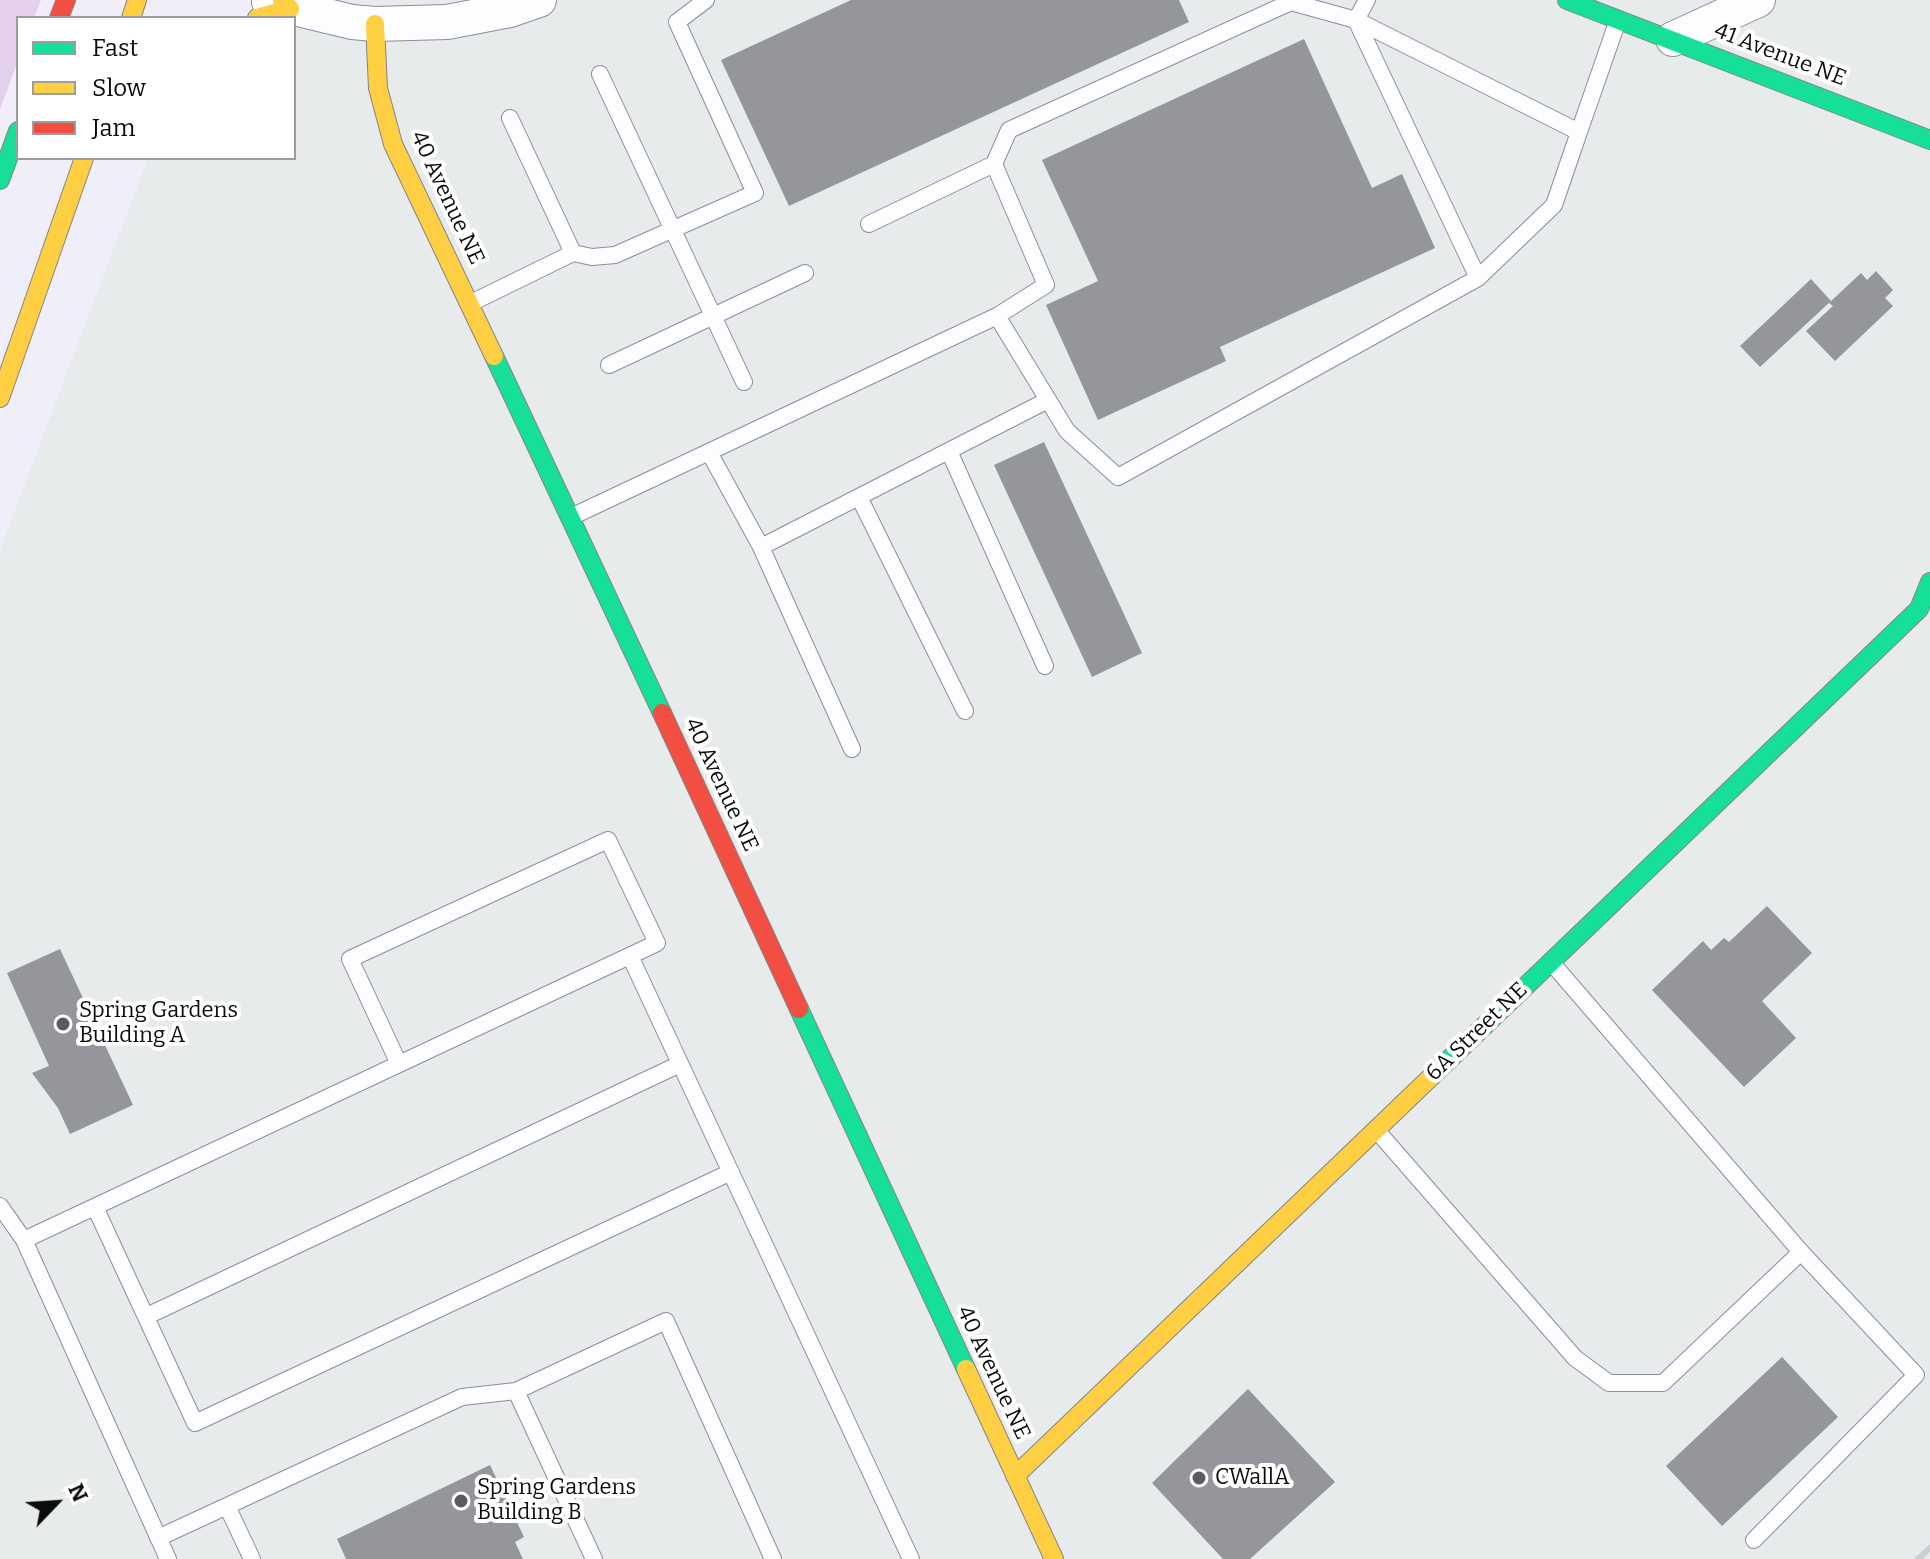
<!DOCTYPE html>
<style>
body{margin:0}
#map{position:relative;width:1930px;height:1559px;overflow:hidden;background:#f0eef9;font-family:Bitter,serif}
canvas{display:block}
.legend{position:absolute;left:16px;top:16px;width:280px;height:144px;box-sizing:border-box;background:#fff;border:2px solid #9d9d9d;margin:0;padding:10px 14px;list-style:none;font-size:24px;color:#0b0b0b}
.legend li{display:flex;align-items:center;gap:16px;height:40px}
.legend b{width:40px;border:2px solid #9d9d9d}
.north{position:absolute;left:16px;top:1463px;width:80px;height:80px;-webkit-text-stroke:6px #fff;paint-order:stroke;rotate:65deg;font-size:22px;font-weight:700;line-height:32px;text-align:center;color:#0b0b0b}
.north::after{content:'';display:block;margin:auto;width:28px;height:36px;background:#0b0b0b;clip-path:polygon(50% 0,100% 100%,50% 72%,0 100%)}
</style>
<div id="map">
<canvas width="1930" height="1559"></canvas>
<ul class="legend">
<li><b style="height:10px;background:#16e098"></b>Fast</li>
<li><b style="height:10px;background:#ffcf43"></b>Slow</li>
<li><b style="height:10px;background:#f24e42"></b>Jam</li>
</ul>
<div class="north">N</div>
</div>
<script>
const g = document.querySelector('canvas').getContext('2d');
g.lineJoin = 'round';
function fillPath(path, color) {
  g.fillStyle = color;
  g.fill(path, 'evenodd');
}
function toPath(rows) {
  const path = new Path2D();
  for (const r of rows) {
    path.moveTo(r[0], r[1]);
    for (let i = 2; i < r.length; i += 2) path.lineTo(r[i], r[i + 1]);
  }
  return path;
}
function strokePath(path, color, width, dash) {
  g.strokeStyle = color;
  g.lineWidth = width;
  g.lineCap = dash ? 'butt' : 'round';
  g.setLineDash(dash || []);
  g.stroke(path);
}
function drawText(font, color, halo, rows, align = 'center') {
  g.font = font + ' Bitter,serif';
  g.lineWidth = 8;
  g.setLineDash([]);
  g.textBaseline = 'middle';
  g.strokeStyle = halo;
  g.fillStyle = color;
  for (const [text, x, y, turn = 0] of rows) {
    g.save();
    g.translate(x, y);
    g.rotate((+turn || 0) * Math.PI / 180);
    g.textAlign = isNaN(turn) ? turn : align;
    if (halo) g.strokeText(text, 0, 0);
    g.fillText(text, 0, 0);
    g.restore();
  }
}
const industrial = toPath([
 [270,0,1930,0,1930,1559,0,1559,0,550,148,158,294,158,294,18]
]);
const green = toPath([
 [0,0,41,0,34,18,18,18,18,61,0,109]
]);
const building = toPath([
 [851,0,1179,0,1189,22,789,206,721,60],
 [1304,39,1372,188,1402,174,1435,248,1220,347,1226,361,1098,420,1046,305,1098,281,1042,160],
 [1876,271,1893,290,1885,298,1893,306,1835,361,1806,331,1833,306,1829,303,1861,273,1867,280],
 [1811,279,1831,301,1760,367,1740,346],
 [1044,442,1142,653,1092,677,994,465],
 [1767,906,1812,953,1762,1001,1796,1038,1744,1087,1652,990,1703,941,1711,950,1724,938,1729,942],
 [60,949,133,1105,70,1134,58,1108,32,1073,49,1066,7,973],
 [1782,1357,1838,1417,1722,1526,1666,1466],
 [1248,1389,1335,1482,1250,1559,1223,1559,1152,1483],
 [490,1465,524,1537,515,1542,523,1559,346,1559,337,1539]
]);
const lane = toPath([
 [1367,0,1356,20,1579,132,1618,20],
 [600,74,744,382],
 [869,224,994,164],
 [573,253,592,257,615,255,755,193,677,22,706,0],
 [1478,278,1118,477,1067,431,997,316,1046,285,994,164,1009,130,1291,2,1356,20,1478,278,1554,205,1579,132],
 [471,303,573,253,510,118],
 [609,365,805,273],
 [949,451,1045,666],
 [709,452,761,547,1048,400],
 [859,497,965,711],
 [571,517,997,316],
 [761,547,852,749],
 [630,956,911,1559],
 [1551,962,1801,1252,1916,1375,1754,1540],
 [1378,1132,1575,1358,1609,1383,1663,1383,1801,1252],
 [0,1206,24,1240,168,1559],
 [95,1207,195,1423,731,1172],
 [24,1240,657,943,608,840,350,959,399,1064],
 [147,1316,680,1064],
 [516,1391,594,1559],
 [227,1506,252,1559],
 [158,1538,462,1397,516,1391,666,1321,773,1559]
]);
const street = toPath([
 [269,2,352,22,375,24,447,22,510,10,539,0],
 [1673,39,1758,0]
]);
const fast = toPath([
 [1567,0,1930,140],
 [0,180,18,131],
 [494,356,662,713],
 [799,1009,966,1369],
 [1432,1076,1919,609,1930,582]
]);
const slow = toPath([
 [131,18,137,0],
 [257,18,290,9,282,0],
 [375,24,378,88,393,144,494,356],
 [0,398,84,158],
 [966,1369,1054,1559],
 [1015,1476,1432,1076]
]);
const jam = toPath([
 [59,18,66,0],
 [662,713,799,1009]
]);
const rail = toPath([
 [1918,1559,1930,1548]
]);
const markers = [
 [63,1024,8,"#5b5a5e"],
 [1199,1478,8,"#5b5a5e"],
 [461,1501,8,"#5b5a5e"]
];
const streetNames = [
 ["41 Avenue NE",1780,55,21],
 ["40 Avenue NE",447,198,65],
 ["40 Avenue NE",721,785,65],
 ["6A Street NE",1477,1032,-44],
 ["40 Avenue NE",993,1373,65]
];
const poiNames = [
 ["Spring Gardens",79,1011],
 ["Building A",79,1036],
 ["CWallA",1215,1478],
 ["Spring Gardens",477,1488],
 ["Building B",477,1513]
];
fillPath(industrial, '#e7ebec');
fillPath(green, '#e4d0ed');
fillPath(building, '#95959c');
strokePath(lane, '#8e8d92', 18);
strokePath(street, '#8e8d92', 36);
strokePath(fast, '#858489', 20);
strokePath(slow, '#858489', 20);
strokePath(jam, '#858489', 20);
strokePath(lane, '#fdfcfe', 16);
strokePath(street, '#fdfcfe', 34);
strokePath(fast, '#16e098', 18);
strokePath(slow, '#ffcf43', 18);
strokePath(jam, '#f24e42', 18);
strokePath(rail, '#c5cfd4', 6);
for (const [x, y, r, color] of markers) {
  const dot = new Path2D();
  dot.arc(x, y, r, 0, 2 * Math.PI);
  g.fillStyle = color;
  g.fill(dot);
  strokePath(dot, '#fff', 3);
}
drawText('22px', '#0b0b0b', '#fff', streetNames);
drawText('22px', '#0b0b0b', '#fff', poiNames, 'left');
</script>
